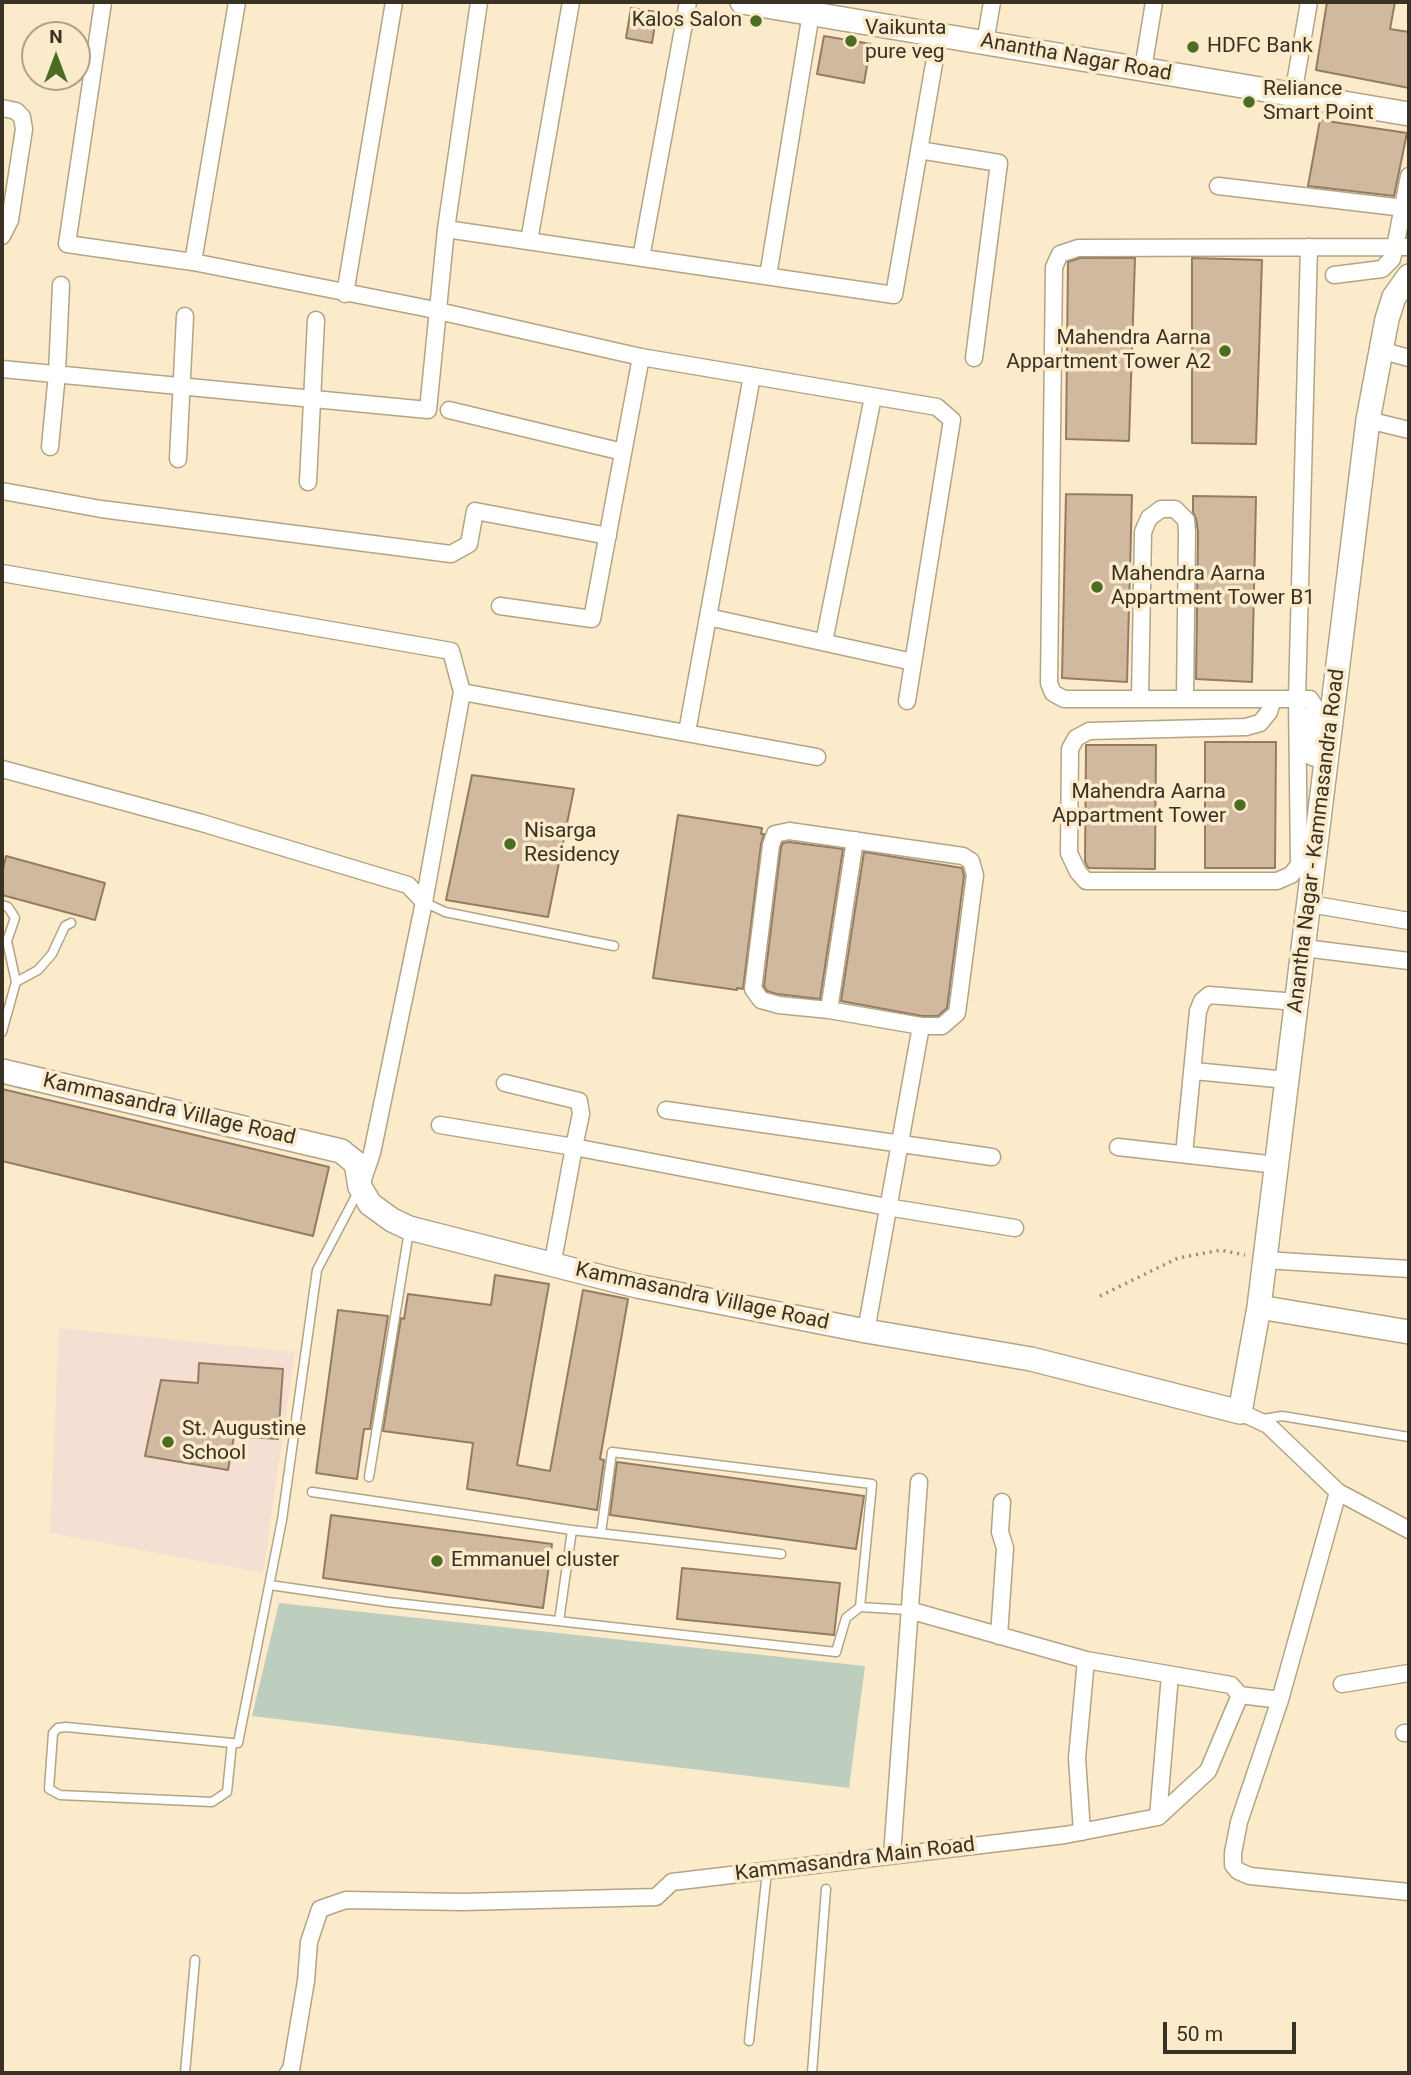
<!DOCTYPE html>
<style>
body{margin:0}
#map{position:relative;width:1411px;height:2075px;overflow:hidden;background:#fcebca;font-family:Roboto,sans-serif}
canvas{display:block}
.frame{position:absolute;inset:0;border:4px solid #383124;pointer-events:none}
.north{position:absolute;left:21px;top:21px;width:70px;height:70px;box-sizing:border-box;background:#fcebca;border:2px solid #aea188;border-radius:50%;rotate:0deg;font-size:19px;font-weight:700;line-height:28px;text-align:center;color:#383124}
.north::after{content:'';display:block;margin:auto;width:24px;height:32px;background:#4c6c23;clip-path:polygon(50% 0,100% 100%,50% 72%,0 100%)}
.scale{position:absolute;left:1163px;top:2022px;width:133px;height:32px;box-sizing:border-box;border:4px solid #383124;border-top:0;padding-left:9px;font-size:21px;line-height:24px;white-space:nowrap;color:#383124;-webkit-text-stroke:5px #fcebca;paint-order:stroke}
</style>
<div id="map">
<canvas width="1411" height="2075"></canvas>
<div class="frame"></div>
<div class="north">N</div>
<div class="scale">50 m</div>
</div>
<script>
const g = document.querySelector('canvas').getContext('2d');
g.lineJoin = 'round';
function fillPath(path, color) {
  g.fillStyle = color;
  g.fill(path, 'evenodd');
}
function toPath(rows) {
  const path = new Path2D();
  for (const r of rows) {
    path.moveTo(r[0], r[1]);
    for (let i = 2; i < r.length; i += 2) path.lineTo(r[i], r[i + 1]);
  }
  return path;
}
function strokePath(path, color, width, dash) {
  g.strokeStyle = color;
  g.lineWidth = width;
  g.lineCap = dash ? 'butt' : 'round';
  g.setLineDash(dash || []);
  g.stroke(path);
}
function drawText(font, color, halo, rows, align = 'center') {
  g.font = font + ' Roboto,sans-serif';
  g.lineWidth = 7;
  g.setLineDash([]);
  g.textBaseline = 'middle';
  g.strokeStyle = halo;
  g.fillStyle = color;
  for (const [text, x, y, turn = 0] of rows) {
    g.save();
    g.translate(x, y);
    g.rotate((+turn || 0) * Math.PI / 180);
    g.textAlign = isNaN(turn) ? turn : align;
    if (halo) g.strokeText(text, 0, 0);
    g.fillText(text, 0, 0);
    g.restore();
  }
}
const education = toPath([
 [59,1328,295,1352,263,1573,50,1533]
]);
const green = toPath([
 [279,1603,865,1666,849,1788,252,1716]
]);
const building = toPath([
 [1327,2,1395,2,1390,29,1409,32,1409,88,1316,70,1327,2],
 [631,8,657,12,652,43,626,38,631,8],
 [824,36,871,44,864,83,817,74,824,36],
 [1320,120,1407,133,1394,196,1308,186,1320,120],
 [1080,258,1135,258,1129,441,1066,439,1068,262,1080,258],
 [1192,258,1262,260,1256,444,1192,443,1192,258],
 [1066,494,1132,495,1127,682,1062,678,1066,494],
 [1193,496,1256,497,1252,682,1196,679,1198,532,1196,519,1193,512,1193,496],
 [1205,742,1276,742,1275,868,1205,868,1205,742],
 [1086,745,1156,745,1155,869,1089,868,1087,866,1085,861,1086,745],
 [472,775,574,789,548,917,446,900,472,775],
 [678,815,762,828,761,834,764,834,761,844,743,989,737,988,737,990,653,978,678,815],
 [789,842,843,849,820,999,777,994,767,991,764,986,781,847,783,843,789,842],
 [864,852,962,868,964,876,947,1008,938,1016,922,1016,841,1001,864,852],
 [6,856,105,883,95,920,2,895,2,873,6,856],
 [2,1089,329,1167,313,1236,2,1161,2,1089],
 [495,1275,549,1284,517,1465,550,1471,583,1290,628,1299,600,1459,604,1460,597,1510,467,1489,473,1443,383,1431,401,1318,404,1319,408,1294,491,1305,495,1275],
 [338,1310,388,1316,370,1429,364,1429,357,1479,316,1473,338,1310],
 [199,1363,283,1369,278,1439,234,1436,228,1470,145,1456,161,1380,198,1383,199,1363],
 [617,1462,864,1496,856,1549,610,1515,617,1462],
 [331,1515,552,1544,543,1608,323,1578,331,1515],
 [682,1568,840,1583,834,1635,677,1619,682,1568]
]);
const path = toPath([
 [1100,1296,1178,1258,1221,1250,1245,1255]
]);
const lane = toPath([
 [424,902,445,912,614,946],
 [2,905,8,907,15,918,7,941,16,982,2,1032],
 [16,982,38,970,52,954,65,926,71,923],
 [1263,1419,1282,1416,1409,1437],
 [369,1477,409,1231],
 [312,1492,572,1530],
 [601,1533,612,1452,872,1484,860,1607],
 [270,1585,387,1602,836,1652,846,1618,860,1607,909,1610],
 [559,1621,572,1530,781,1554],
 [232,1743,227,1792,212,1802,60,1795,49,1789,53,1733,58,1728,66,1727,232,1743,238,1743,282,1520,317,1270,359,1190],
 [749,2041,767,1871],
 [185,2073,195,1960],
 [812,2073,826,1889]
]);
const street = toPath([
 [103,2,67,244,193,262,425,308,641,357,937,407,952,420,907,701],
 [985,43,992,2],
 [1143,69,1154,2],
 [1293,95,1309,2],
 [2,108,16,111,22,117,24,129,10,220,2,236],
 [919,150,999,163,974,358],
 [1218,186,1404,208],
 [446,229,894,295,939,35],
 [529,241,571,2],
 [641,258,688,2],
 [193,262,237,2],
 [1334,275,1382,269,1392,259,1395,247,1409,247],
 [768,276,811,13],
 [345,294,394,2],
 [1380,350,1409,358],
 [2,369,428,410,446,229,479,2],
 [449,410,623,452],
 [1368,420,1409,430],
 [50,447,57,373,61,285],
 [178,459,185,316],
 [308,482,316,320],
 [2,491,101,509,451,554,469,544,475,511,608,536],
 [2,573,451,651,462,692,424,902],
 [500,606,592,619,641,357],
 [708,617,913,662],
 [824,642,873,397],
 [462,692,817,757],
 [1140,698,1143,532,1149,518,1161,509,1175,509,1186,520,1187,532,1185,698],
 [1273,699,1269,712,1260,723,1246,727,1089,731,1076,738,1070,749,1069,853,1078,872,1086,881,1277,881,1291,875,1299,865,1297,698,1309,247],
 [687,732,752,376],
 [1327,762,1312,757,1311,726,1314,705,1310,699,1064,699,1053,693,1049,683,1054,267,1060,254,1078,248,1395,247,1409,176],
 [2,769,202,823,408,885,424,902,372,1153,361,1185],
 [1310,904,1409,921],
 [1304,948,1409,961],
 [829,1010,855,840],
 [1194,1071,1287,1080],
 [666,1110,992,1157],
 [440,1125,574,1147,581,1114,579,1101,505,1083],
 [1118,1147,1277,1165],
 [1184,1154,1198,1011,1202,1001,1209,995,1297,1002],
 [1265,1260,1409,1269],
 [552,1266,574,1147,887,1207,1015,1228],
 [866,1331,921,1026,829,1010,779,1005,761,1000,753,989,771,845,775,834,789,831,963,856,971,861,975,875,957,1013,942,1026,921,1026],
 [1240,1412,1268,1425,1338,1492,1409,1530],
 [909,1610,1086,1660,1231,1685,1240,1695],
 [999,1636,1005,1548,1000,1532,1002,1502],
 [1342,1684,1409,1673],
 [1280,1700,1239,1822,1233,1853,1233,1865,1238,1871,1250,1876,1409,1892],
 [1404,1733,1409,1733],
 [1158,1817,1170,1675],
 [1082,1832,1077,1758,1086,1660],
 [892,1856,919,1482],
 [288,2073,291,2070,306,1981,309,1942,320,1909,346,1900,463,1902,656,1897,672,1882,1065,1835,1158,1817,1208,1771,1240,1695,1280,1700,1338,1492]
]);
const secondary = toPath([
 [742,2,1409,114],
 [2,1071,341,1151,356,1163,360,1187,370,1204,392,1220,409,1228,637,1286,866,1331,1031,1359,1240,1412,1259,1307,1368,420,1387,319,1394,297,1409,276],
 [1259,1307,1409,1332]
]);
const markers = [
 [756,21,7,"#4c6c23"],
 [851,41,7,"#4c6c23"],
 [1193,47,7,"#4c6c23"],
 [1249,102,7,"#4c6c23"],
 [1225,351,7,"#4c6c23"],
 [1097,587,7,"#4c6c23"],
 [1240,805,7,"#4c6c23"],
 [510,844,7,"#4c6c23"],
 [168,1442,7,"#4c6c23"],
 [437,1561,7,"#4c6c23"]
];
const poiNames = [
 ["Kalos Salon",742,21,"right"],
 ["Vaikunta",865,29],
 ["pure veg",865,53],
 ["HDFC Bank",1207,47],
 ["Reliance",1263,90],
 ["Smart Point",1263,114],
 ["Mahendra Aarna",1211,339,"right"],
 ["Appartment Tower A2",1211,363,"right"],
 ["Mahendra Aarna",1111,575],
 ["Appartment Tower B1",1111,599],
 ["Mahendra Aarna",1226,793,"right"],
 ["Appartment Tower",1226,817,"right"],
 ["Nisarga",524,832],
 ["Residency",524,856],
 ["St. Augustine",182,1430],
 ["School",182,1454],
 ["Emmanuel cluster",451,1561]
];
const streetNames = [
 ["Anantha Nagar Road",1076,58,10],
 ["Anantha Nagar - Kammasandra Road",1317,841,-83],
 ["Kammasandra Village Road",169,1110,13],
 ["Kammasandra Village Road",702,1297,12],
 ["Kammasandra Main Road",855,1860,-7]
];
fillPath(education, '#f5ded2');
fillPath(green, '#bdcebf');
fillPath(building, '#d1b9a0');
strokePath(building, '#947c62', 2);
strokePath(lane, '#b3a484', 11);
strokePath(street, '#b3a484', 19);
strokePath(secondary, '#b3a484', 26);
strokePath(path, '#988c75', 3.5, [2, 5]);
strokePath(lane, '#fff', 8);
strokePath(street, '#fff', 16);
strokePath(secondary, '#fff', 23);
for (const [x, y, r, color] of markers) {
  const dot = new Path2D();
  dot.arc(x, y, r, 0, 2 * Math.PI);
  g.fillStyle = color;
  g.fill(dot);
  strokePath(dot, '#fcebca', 2.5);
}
drawText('21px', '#383124', '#fcebca', poiNames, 'left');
drawText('21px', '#383124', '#fcebca', streetNames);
</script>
